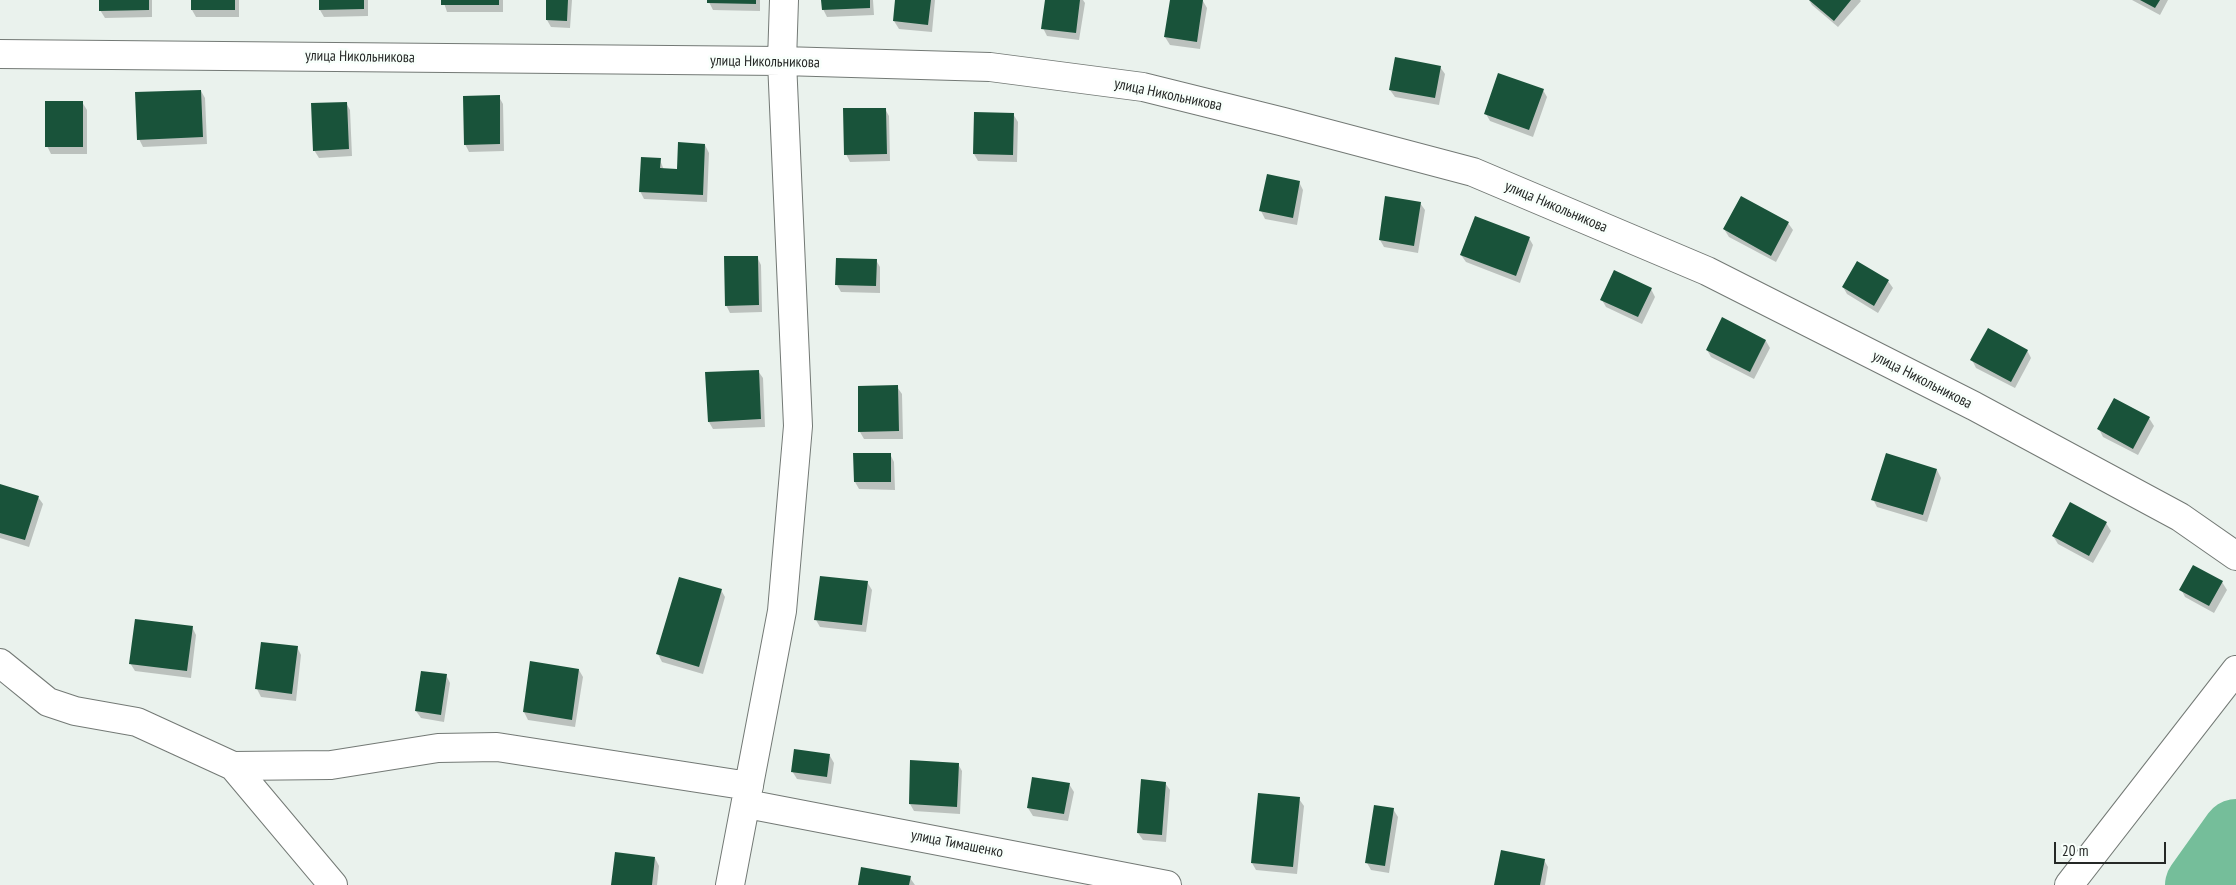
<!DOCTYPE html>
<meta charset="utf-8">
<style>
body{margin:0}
#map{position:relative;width:2236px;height:885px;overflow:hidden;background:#eaf2ed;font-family:"PT Sans Narrow",sans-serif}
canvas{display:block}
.scale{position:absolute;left:2054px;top:842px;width:112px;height:22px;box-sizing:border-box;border:2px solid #252826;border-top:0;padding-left:6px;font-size:15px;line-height:18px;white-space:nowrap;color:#252826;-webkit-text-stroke:4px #f8fffb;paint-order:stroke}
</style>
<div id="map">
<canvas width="2236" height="885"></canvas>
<div class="scale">20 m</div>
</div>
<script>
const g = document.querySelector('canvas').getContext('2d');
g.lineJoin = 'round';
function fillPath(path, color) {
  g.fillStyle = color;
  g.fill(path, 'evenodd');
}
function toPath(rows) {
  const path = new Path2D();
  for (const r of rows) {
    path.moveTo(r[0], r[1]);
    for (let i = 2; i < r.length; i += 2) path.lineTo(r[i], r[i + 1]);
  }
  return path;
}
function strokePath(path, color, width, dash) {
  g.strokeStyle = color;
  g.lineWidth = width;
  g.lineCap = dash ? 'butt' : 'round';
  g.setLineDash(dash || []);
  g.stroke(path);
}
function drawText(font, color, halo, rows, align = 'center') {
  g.font = font + ' "PT Sans Narrow",sans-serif';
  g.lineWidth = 5;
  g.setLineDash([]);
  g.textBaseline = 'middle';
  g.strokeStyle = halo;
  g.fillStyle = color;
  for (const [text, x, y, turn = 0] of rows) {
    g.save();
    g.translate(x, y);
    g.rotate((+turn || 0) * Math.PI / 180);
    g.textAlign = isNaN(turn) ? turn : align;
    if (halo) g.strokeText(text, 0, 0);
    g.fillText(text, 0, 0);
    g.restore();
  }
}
const shadow = toPath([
 [100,0,152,0,152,17,105,18,100,10],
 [192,0,239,0,239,17,196,17,192,10],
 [320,0,368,0,368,16,324,17,320,10],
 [443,0,503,0,503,12,447,12],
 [547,0,572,0,570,28,551,27,547,20],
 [708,0,760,0,760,11,713,10],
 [823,0,873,0,874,15,827,17,823,9],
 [897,0,935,0,932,32,899,29,894,21],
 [1046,0,1083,0,1085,3,1079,40,1047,36,1043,28],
 [1171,0,1203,1,1207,8,1200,49,1170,45,1165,37],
 [1809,0,1860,0,1861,1,1838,27,1812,5],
 [2132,0,2168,0,2160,15],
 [1440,67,1445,74,1439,105,1395,97,1390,90],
 [1543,90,1547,97,1533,137,1490,121,1486,114],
 [201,91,205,98,207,144,143,147,139,139],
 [499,97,503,104,504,151,469,152,465,144],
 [82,102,87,110,87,154,51,154,47,146],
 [346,103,350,110,352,156,319,158,314,150],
 [885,109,889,116,890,161,850,162,846,154],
 [1013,114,1018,122,1017,162,978,161,974,154],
 [705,145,709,153,707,202,644,199,640,191,660,160,664,170,678,170],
 [1299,182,1303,190,1297,225,1265,219,1261,211],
 [1420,203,1425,210,1418,253,1384,247,1380,240],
 [1788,223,1793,230,1776,262,1729,237,1724,229],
 [1529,238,1533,245,1520,283,1466,262,1461,255],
 [757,257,761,265,762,312,730,313,726,305],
 [876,260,880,267,880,293,841,292,837,285],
 [1888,281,1893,288,1878,313,1847,294,1843,287],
 [1651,289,1655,297,1642,324,1606,307,1602,300],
 [1766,341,1770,348,1754,379,1711,357,1707,350],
 [2027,350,2031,358,2015,388,1976,368,1972,360],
 [758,371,763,378,765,427,713,429,709,422],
 [897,387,902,394,903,439,864,439,860,432],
 [2149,418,2154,426,2138,455,2103,437,2099,429],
 [890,454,894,462,895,490,859,489,855,482],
 [1937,470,1941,478,1927,522,1877,507,1873,499],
 [0,485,38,497,43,504,29,547,0,538],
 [2106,523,2111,531,2093,563,2058,544,2053,536],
 [2193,566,2222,582,2227,590,2214,613,2185,597,2181,589],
 [867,582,872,590,866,632,820,627,816,620],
 [721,590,725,597,703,674,662,662,658,654],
 [192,627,196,635,191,678,135,671,130,663],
 [297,647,301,655,296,701,261,697,257,689],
 [531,663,579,670,583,677,575,727,528,720,524,712],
 [446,675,450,683,444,722,421,718,416,711],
 [830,756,834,763,831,784,797,779,792,771],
 [958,764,962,771,960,814,914,811,910,804],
 [1165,783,1170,790,1166,842,1143,840,1138,833],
 [1069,784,1074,792,1068,821,1033,816,1028,808],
 [1299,799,1304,806,1297,874,1256,870,1252,863],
 [1393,809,1398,817,1389,873,1371,870,1367,863],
 [655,858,659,866,657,885,612,885],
 [1544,860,1548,867,1545,885,1496,885],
 [910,878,915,885,859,885]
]);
const river = toPath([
 [2199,885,2236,833]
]);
const building = toPath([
 [99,0,149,0,149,10,99,11],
 [191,0,235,0,235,10,191,10],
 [319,0,364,0,364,9,319,10],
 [441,0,499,0,499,5,441,5],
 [546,0,568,0,567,21,546,20],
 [707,0,756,0,756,4,707,3],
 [821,0,870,0,870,8,822,10],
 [895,0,931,0,928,25,893,21],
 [1045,0,1080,0,1076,33,1041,29],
 [1170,0,1203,0,1197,42,1164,37],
 [1809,0,1851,0,1834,21],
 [2140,0,2160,0,2155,8],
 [1395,57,1441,66,1435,98,1389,90],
 [1498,73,1544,89,1529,130,1484,114],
 [201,90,203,137,137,140,135,92],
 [500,95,500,144,464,145,463,96],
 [45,101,83,101,83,147,45,147],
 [347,102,349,149,313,151,311,103],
 [843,108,886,108,887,154,844,155],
 [974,112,1014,113,1013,155,973,154],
 [678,142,705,144,703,195,639,192,641,157,661,158,660,168,677,169],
 [1267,174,1300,181,1293,218,1259,211],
 [1385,196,1421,202,1414,246,1379,240],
 [1741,196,1789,222,1771,256,1723,229],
 [1475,216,1530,237,1516,276,1460,255],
 [724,256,758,256,759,305,725,306],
 [836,258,877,259,876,286,835,285],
 [1857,261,1889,280,1874,306,1842,287],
 [1614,270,1652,288,1638,317,1600,300],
 [1722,317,1766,340,1750,372,1706,350],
 [1988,328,2028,350,2011,382,1970,360],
 [759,370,761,419,708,422,705,372],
 [898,385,899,431,858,432,858,386],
 [2114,398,2150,417,2133,449,2097,429],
 [853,453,891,453,891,482,854,482],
 [1886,453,1937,469,1923,515,1871,500],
 [0,484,39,496,25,540,0,533],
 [2070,502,2107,522,2089,556,2052,536],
 [2193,565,2223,581,2209,606,2179,590],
 [820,576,868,581,862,625,814,620],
 [679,577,722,589,699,667,656,654],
 [135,619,193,626,187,671,129,664],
 [261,642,298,646,292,694,255,689],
 [530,661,579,669,572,720,523,712],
 [421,671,447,674,441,715,415,711],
 [794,749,830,754,827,777,791,772],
 [910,760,959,763,957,807,909,804],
 [1032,777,1070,783,1064,814,1027,808],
 [1141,779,1166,782,1162,835,1137,833],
 [1258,793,1300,797,1293,867,1251,863],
 [1374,805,1394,808,1385,866,1365,863],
 [1501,850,1545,859,1540,885,1494,885],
 [615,852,655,857,652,885,611,885],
 [861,867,911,876,909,885,858,885]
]);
const minor = toPath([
 [0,54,782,61,990,67,1143,87,1284,122,1473,172,1707,271,1974,406,2180,517,2236,556],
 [0,663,48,702,75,711,137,722,233,766,333,885],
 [233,766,331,765,438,748,497,747,749,786],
 [747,804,1167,885],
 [730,885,782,611,798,426,782,61,784,0],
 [2069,885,2236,670]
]);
const streetNames = [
 ["улица Никольникова",360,57,1],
 ["улица Никольникова",765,62,1],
 ["улица Никольникова",1168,95,12],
 ["улица Никольникова",1556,207,23],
 ["улица Никольникова",1922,380,27],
 ["улица Тимашенко",957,844,11]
];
fillPath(shadow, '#0003');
strokePath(river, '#75be9a', 68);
fillPath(building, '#19533a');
strokePath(minor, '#737975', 30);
strokePath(minor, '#fff', 28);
drawText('15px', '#252826', '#f8fffb', streetNames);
</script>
